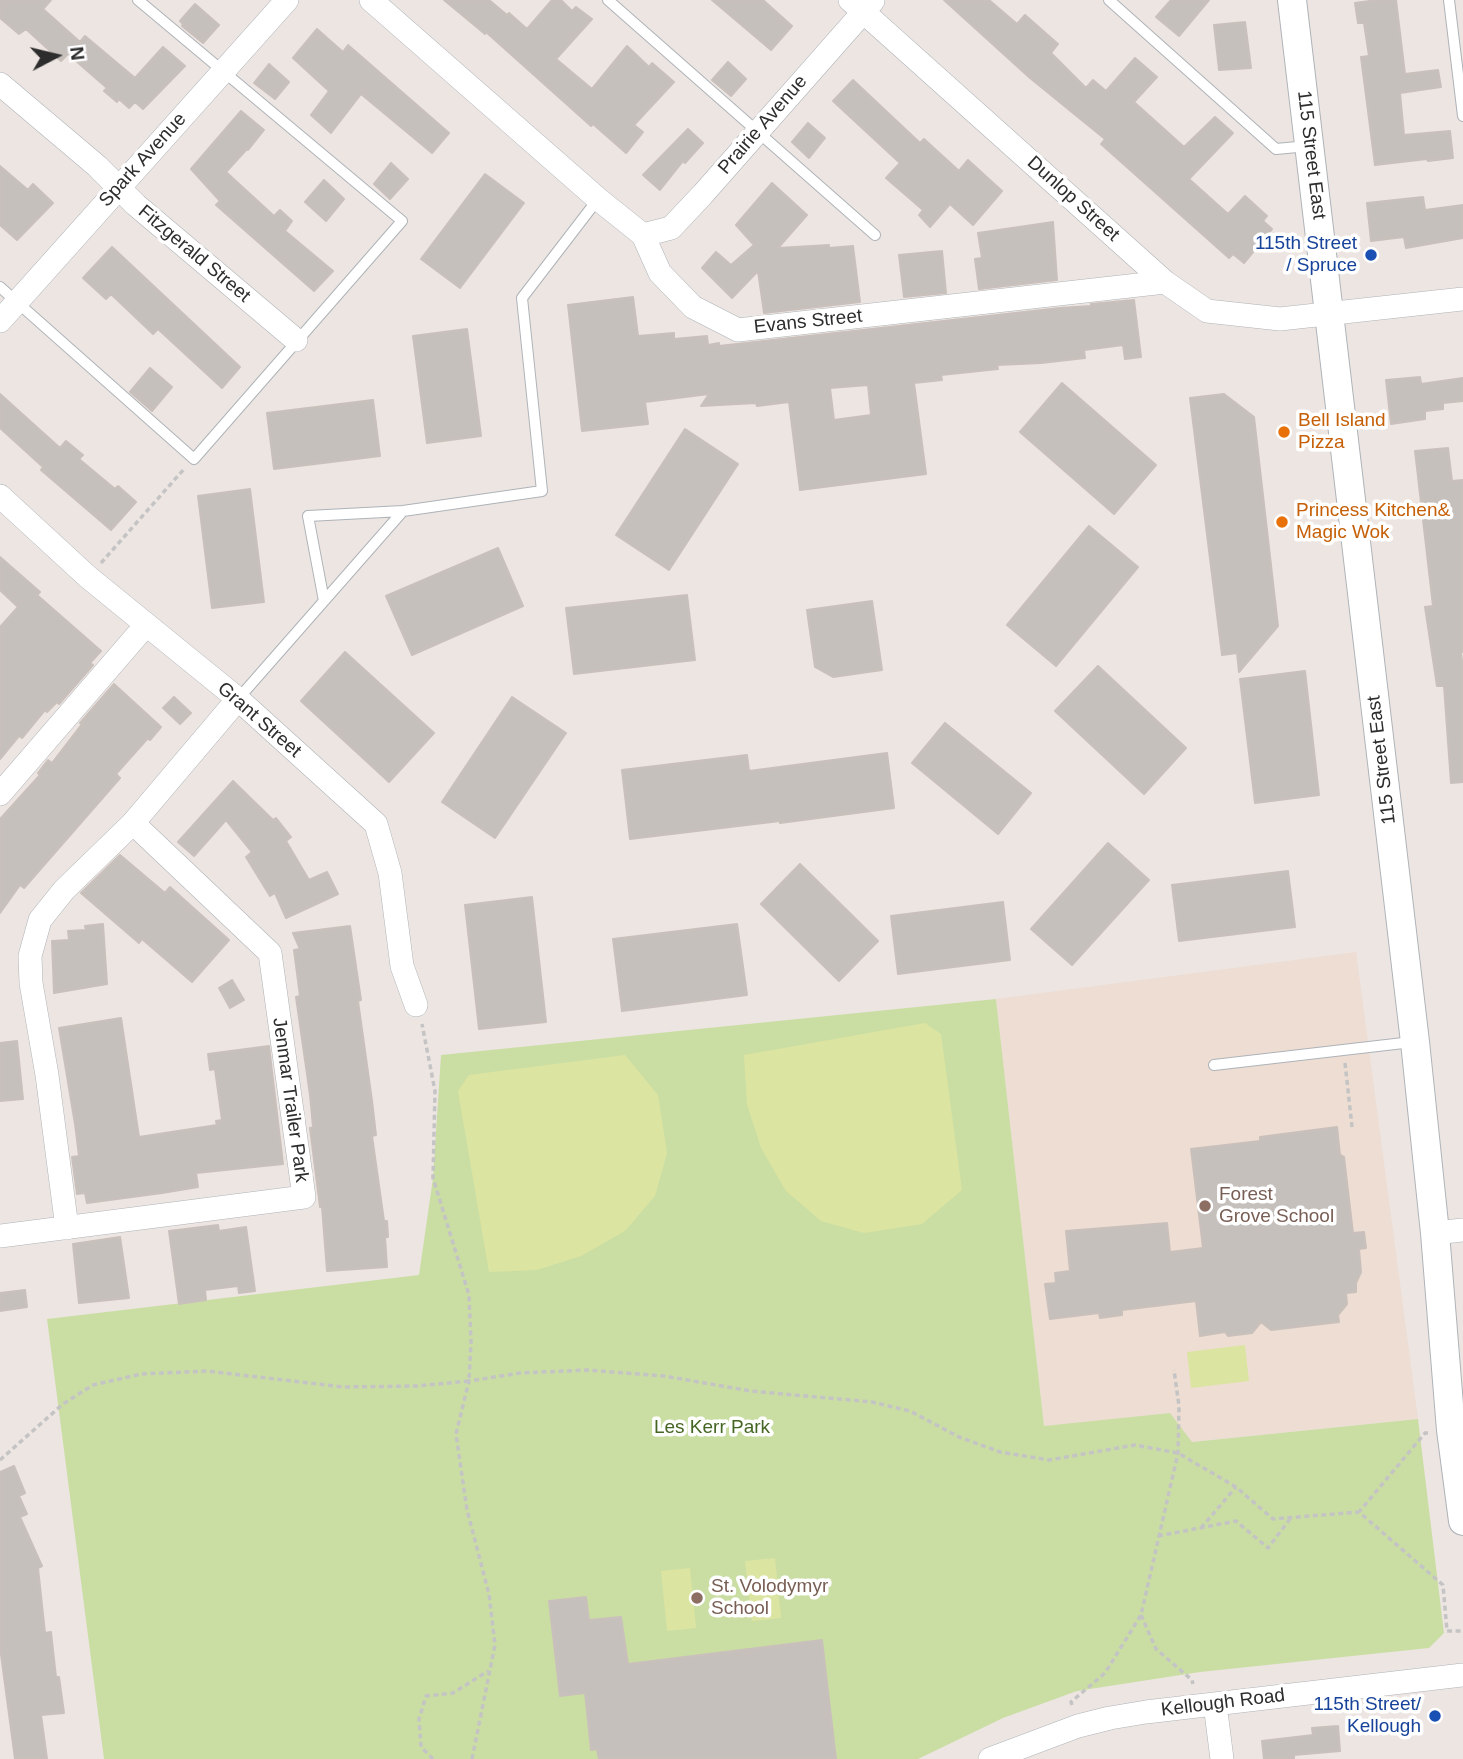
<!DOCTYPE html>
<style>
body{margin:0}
#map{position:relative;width:1463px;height:1759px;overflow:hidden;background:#ede5e2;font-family:Helvetica,sans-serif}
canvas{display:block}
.north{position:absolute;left:21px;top:21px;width:70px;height:70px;-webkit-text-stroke:5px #fff;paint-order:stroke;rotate:83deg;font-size:19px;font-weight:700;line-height:28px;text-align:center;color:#2d2d2d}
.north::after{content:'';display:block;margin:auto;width:24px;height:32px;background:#2d2d2d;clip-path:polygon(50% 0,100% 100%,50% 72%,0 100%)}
</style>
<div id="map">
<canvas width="1463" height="1759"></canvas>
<div class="north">N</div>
</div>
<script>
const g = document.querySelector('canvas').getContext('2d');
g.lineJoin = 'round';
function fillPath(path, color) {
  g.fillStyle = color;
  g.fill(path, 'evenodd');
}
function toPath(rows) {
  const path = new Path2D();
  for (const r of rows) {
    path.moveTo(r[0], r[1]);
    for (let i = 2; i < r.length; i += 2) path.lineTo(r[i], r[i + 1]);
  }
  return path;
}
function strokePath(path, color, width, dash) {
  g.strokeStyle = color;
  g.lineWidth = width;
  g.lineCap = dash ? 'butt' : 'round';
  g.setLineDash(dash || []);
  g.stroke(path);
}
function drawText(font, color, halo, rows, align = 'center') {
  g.font = font + ' Helvetica,sans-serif';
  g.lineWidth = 7;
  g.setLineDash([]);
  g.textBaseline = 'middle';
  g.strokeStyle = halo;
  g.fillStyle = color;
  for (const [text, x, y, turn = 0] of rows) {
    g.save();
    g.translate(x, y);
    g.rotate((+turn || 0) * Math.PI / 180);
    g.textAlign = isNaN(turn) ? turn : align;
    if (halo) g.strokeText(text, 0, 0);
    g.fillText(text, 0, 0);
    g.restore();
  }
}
const education = toPath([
 [1356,952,1418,1419,1191,1442,1170,1413,1044,1427,996,999]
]);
const green = toPath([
 [996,999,1044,1426,1170,1413,1192,1442,1418,1419,1444,1633,1429,1648,1200,1672,1077,1691,1003,1718,918,1759,104,1759,47,1319,419,1275,433,1178,441,1055]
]);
const pitch = toPath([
 [925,1023,941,1034,962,1190,922,1224,864,1233,821,1221,786,1191,761,1148,747,1104,744,1055],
 [625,1055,658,1095,667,1153,655,1196,625,1231,581,1256,537,1270,489,1272,458,1091,469,1075],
 [1245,1345,1249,1381,1191,1388,1187,1352],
 [775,1558,781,1618,752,1621,745,1561],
 [690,1568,696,1628,667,1631,661,1571]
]);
const building = toPath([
 [0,0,51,0,43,9,80,42,85,36,135,78,163,47,185,66,143,109,135,102,129,108,119,99,117,102,104,91,107,88,68,54,61,61,26,29,19,34,0,18,0,0],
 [444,0,489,0,507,15,509,13,527,29,552,0,561,0,572,11,576,7,592,19,556,59,592,89,627,46,649,67,652,63,674,82,634,125,643,132,626,153,593,124,591,126,486,32,485,34,444,0],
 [712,0,763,0,792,26,771,50,712,0],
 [944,0,989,0,1017,24,1025,15,1058,44,1051,53,1086,88,1093,80,1106,91,1135,58,1157,77,1134,102,1184,147,1215,117,1233,133,1189,179,1228,214,1245,196,1267,216,1263,221,1272,229,1244,263,1233,254,1229,258,1101,144,1105,139,1030,78,944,0],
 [1171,0,1209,0,1179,36,1156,17,1171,0],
 [1377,0,1396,0,1405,74,1438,70,1441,87,1400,93,1404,135,1450,131,1453,158,1428,161,1427,159,1375,165,1361,57,1369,56,1364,23,1358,23,1355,3,1377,0],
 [195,4,219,25,203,43,182,26,183,24,180,21,195,4],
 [1245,22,1251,68,1219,70,1214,25,1245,22],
 [317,29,343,52,348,45,449,133,432,153,361,94,331,133,311,115,329,91,293,58,317,29],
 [728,62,746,79,731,96,712,80,728,62],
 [269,64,289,82,275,99,254,83,269,64],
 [853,80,920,143,924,139,959,171,968,160,1002,191,973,225,950,204,930,227,919,215,923,210,886,178,900,163,833,101,853,80],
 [241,111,264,130,248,150,247,149,226,172,274,216,280,210,292,221,285,231,333,271,314,291,216,205,220,201,191,169,241,111],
 [808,123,825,138,809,158,792,142,808,123],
 [688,129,703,143,685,163,683,161,660,190,643,175,688,129],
 [391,163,408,179,390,199,374,184,391,163],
 [0,166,28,190,33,184,53,203,17,240,0,225,0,166],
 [485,174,524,203,460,288,421,259,485,174],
 [324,180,344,199,326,221,305,202,324,180],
 [772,183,807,215,778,248,829,245,829,248,853,246,860,302,764,313,758,271,732,298,702,268,716,252,731,265,754,245,736,225,772,183],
 [1423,197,1425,210,1463,205,1463,238,1406,248,1404,237,1371,241,1367,203,1423,197],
 [1053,222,1057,280,979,289,975,259,982,258,978,233,1053,222],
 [112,247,240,367,222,388,158,329,153,334,111,294,106,299,83,278,112,247],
 [942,251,946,293,904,297,899,255,942,251],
 [633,297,638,336,674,333,674,339,707,336,708,345,719,343,719,346,1060,308,1091,306,1091,304,1134,300,1141,357,1125,359,1123,345,1084,350,1085,358,1041,363,997,365,998,369,941,375,942,380,914,383,926,474,800,490,789,402,757,406,756,403,701,406,709,394,645,402,648,424,582,431,568,305,633,297],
 [868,385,871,415,834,420,830,388,868,385],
 [467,329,481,436,427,443,413,336,467,329],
 [150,368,172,387,152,411,130,392,150,368],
 [1420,377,1421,384,1463,378,1463,401,1443,403,1443,409,1425,411,1425,419,1391,424,1386,380,1420,377],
 [1062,383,1156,465,1114,514,1020,432,1062,383],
 [0,394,60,448,66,441,83,455,79,459,115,489,118,486,136,502,111,530,41,470,43,467,0,428,0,394],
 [1224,394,1254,417,1278,626,1239,672,1237,653,1222,655,1190,398,1224,394],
 [373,400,380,456,274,469,267,413,373,400],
 [685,429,738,464,669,570,616,535,685,429],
 [1448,448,1452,481,1463,480,1463,652,1461,652,1463,670,1463,782,1451,783,1444,686,1437,686,1425,607,1433,606,1415,451,1448,448],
 [250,489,264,602,212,608,198,496,250,489],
 [1089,526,1138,567,1056,666,1007,625,1089,526],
 [498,548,523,606,412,655,386,596,498,548],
 [0,557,40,592,37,595,101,651,90,663,93,665,59,704,57,702,47,712,45,710,22,738,19,736,0,759,0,627,18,607,0,590,0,557],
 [687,595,695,660,574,674,566,608,687,595],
 [872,601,882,670,833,677,815,667,807,610,872,601],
 [345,652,434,733,389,782,301,701,345,652],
 [1098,666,1186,748,1144,794,1055,711,1098,666],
 [1305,671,1319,795,1255,803,1240,679,1305,671],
 [114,684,161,727,150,740,148,738,116,774,120,778,24,888,20,885,0,913,0,819,40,775,38,773,48,760,52,763,82,724,80,723,114,684],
 [174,697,191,713,180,724,163,708,174,697],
 [512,697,566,733,495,838,442,802,512,697],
 [945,723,1031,793,998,834,912,763,945,723],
 [887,753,894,808,780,823,780,821,630,839,622,770,747,755,749,771,887,753],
 [233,781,273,820,276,818,291,837,286,841,309,880,327,872,338,894,286,918,275,893,270,896,246,857,252,852,226,820,194,856,178,842,233,781],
 [1108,843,1149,880,1072,965,1031,929,1108,843],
 [120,855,165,893,170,887,229,940,192,982,142,939,139,943,81,893,120,855],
 [800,864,878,941,839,981,761,904,800,864],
 [1288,871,1295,927,1179,941,1172,885,1288,871],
 [532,897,546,1022,479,1029,465,905,532,897],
 [1003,902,1010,960,898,974,891,916,1003,902],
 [103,924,107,984,54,993,52,941,69,940,68,931,86,930,85,926,103,924],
 [737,924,747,995,622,1011,613,939,737,924],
 [350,926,361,1000,358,1001,372,1101,376,1135,372,1136,384,1221,387,1221,388,1237,385,1237,387,1267,327,1271,322,1207,320,1207,310,1128,313,1127,310,1095,296,997,300,996,294,950,300,949,293,933,350,926],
 [232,980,244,1000,230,1008,219,988,232,980],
 [121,1018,139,1137,217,1125,216,1121,222,1120,215,1069,210,1070,208,1054,269,1046,283,1164,196,1173,198,1187,162,1193,87,1203,85,1193,77,1194,72,1157,79,1156,75,1124,59,1028,121,1018],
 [17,1041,23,1099,0,1101,0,1043,17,1041],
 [1337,1127,1340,1155,1344,1157,1353,1233,1364,1232,1366,1248,1359,1249,1361,1272,1356,1283,1356,1292,1346,1293,1347,1304,1338,1315,1339,1322,1271,1330,1261,1322,1252,1333,1228,1336,1225,1332,1200,1336,1196,1301,1122,1310,1122,1315,1100,1318,1099,1313,1050,1319,1045,1284,1056,1283,1055,1273,1070,1271,1066,1231,1167,1223,1170,1252,1203,1248,1191,1149,1260,1141,1260,1137,1337,1127],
 [218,1225,219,1231,246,1227,255,1291,239,1293,238,1286,205,1290,206,1300,179,1304,169,1231,218,1225],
 [120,1237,129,1298,79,1303,73,1244,120,1237],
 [25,1290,27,1307,0,1311,0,1293,25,1290],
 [14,1466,25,1493,19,1496,27,1514,20,1517,42,1566,38,1568,45,1633,51,1632,56,1677,59,1677,64,1713,41,1715,47,1759,15,1759,0,1647,0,1472,14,1466],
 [586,1597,589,1620,621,1617,628,1664,822,1640,836,1759,599,1759,597,1749,591,1750,585,1693,560,1696,549,1601,586,1597],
 [1338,1726,1340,1751,1294,1755,1294,1759,1264,1759,1262,1741,1313,1735,1312,1728,1338,1726]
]);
const path = toPath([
 [101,563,184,469],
 [1345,1063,1352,1127],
 [1428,1433,1425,1433,1359,1512,1443,1585,1447,1631,1463,1631],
 [0,1460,63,1404,93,1385,141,1374,207,1371,343,1387,417,1386,469,1381,471,1342,469,1295,433,1178,435,1091,422,1024],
 [1201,1528,1236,1487],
 [1158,1536,1236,1521,1268,1548,1290,1519],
 [1141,1615,1156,1649,1192,1680,1193,1684],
 [1072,1705,1071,1702,1105,1673,1141,1615,1178,1453,1179,1406,1174,1370],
 [433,1759,421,1747,419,1719,426,1696,453,1693,488,1671],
 [472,1759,495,1645,489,1594,467,1510,456,1434,469,1381,520,1373,587,1370,664,1376,751,1391,872,1402,910,1411,959,1437,1000,1452,1049,1460,1135,1445,1178,1453,1236,1487,1273,1519,1359,1512]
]);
const service = toPath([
 [608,0,875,235],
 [1109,0,1276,149,1308,146],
 [1449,0,1463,116],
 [0,287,194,459,402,221,138,0],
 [324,601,308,516,403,511],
 [238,699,403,511,542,491,522,298,598,199],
 [1214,1065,1412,1042]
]);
const minor = toPath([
 [371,0,598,199,643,235,660,273,693,307,738,330,1165,282],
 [850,0,1165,282,1207,311,1280,319,1463,299],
 [0,84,97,166,136,205,296,340],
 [643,235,671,228,703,194,873,1],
 [0,321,287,0],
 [0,496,88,577,238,699,376,824,390,873,402,966,416,1005],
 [0,794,146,625],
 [67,1228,47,1075,31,983,30,956,40,920,64,890,133,823,238,699],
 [1435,1233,1463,1230],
 [0,1236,304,1197,270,953,133,823],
 [1215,1704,1222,1759],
 [990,1759,1078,1726,1110,1718,1146,1712,1463,1675]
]);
const tertiary = toPath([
 [1292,0,1415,1042,1435,1233,1451,1430,1463,1521]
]);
const markers = [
 [1371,255,7,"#1a4fb4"],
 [1284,432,7,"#e8710a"],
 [1282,522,7,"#e8710a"],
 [1205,1206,7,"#8d6e63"],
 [697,1598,7,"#8d6e63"],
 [1435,1716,7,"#1a4fb4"]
];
const streetNames = [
 ["Prairie Avenue",763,125,-49],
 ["115 Street East",1311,155,83],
 ["Spark Avenue",143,160,-48],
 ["Dunlop Street",1073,199,42],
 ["Fitzgerald Street",194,254,40],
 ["Evans Street",808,322,-6],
 ["Grant Street",259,720,41],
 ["115 Street East",1382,760,-97],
 ["Jenmar Trailer Park",290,1100,82],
 ["Kellough Road",1223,1703,-7]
];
const transitNames = [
 ["115th Street",1357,244],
 ["/ Spruce",1357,266],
 ["115th Street/",1421,1705],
 ["Kellough",1421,1727]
];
const foodNames = [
 ["Bell Island",1298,421],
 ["Pizza",1298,443],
 ["Princess Kitchen&",1296,511],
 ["Magic Wok",1296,533]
];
const educationNames = [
 ["Forest",1219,1195],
 ["Grove School",1219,1217],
 ["St. Volodymyr",711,1587],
 ["School",711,1609]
];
const parkNames = [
 ["Les Kerr Park",712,1428]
];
fillPath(education, '#edddd3');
fillPath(green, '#cadea4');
fillPath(pitch, '#dce4a1');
fillPath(building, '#c6c0bd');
strokePath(building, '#c9c0bb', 2);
strokePath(service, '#aeb3b8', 12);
strokePath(minor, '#aeb3b8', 24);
strokePath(tertiary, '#aeb3b8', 30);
strokePath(path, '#c4c4c4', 3.5, [5, 3.5]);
strokePath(service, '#fff', 10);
strokePath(minor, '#fff', 23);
strokePath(tertiary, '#fff', 28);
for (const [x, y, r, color] of markers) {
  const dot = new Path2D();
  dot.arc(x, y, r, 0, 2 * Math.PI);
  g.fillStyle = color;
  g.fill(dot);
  strokePath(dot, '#fff', 2.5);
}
drawText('19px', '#2d2d2d', '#fff', streetNames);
drawText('19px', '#164399', '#fff', transitNames, 'right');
drawText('19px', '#c56008', '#fff', foodNames, 'left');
drawText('19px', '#785e54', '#fff', educationNames, 'left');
drawText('19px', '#456622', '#fff', parkNames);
</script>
